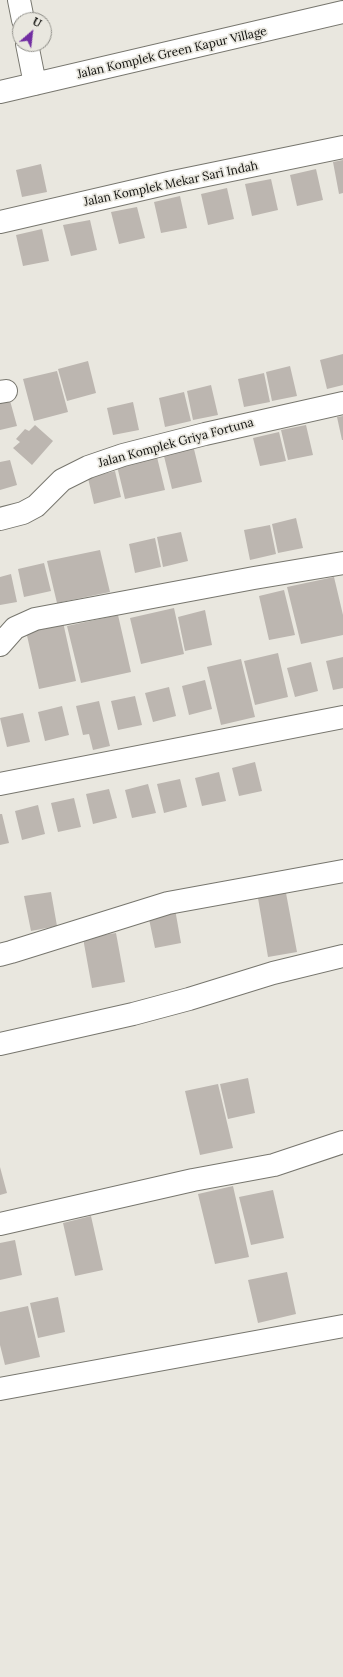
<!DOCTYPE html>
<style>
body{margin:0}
#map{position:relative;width:343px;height:1677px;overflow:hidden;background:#e9e7df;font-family:Lora,serif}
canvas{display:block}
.north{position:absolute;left:12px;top:12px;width:40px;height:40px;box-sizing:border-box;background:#e9e7df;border:1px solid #91908a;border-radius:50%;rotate:28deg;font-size:11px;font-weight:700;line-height:16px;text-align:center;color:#0d0d0a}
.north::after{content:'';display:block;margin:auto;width:14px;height:18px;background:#722ea2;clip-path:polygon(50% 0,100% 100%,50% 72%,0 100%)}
</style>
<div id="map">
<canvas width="343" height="1677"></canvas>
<div class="north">U</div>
</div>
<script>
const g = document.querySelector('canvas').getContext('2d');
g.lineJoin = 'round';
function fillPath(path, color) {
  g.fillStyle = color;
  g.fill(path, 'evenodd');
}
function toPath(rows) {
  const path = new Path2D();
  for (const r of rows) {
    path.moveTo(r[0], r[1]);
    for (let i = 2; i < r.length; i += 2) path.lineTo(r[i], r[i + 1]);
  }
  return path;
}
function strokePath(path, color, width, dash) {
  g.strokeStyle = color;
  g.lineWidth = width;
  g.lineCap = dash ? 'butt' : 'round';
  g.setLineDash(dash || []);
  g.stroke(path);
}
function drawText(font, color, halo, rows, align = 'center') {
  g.font = font + ' Lora,serif';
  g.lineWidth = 3.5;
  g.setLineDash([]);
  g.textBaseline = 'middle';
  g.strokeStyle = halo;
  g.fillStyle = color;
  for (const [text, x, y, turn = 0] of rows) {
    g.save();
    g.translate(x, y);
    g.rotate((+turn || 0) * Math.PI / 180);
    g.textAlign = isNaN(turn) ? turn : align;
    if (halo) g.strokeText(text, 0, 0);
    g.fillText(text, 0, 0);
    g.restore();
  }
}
const building = toPath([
 [343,160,343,193,339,194,333,162],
 [41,164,47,192,22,197,16,170],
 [316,169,323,200,297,206,290,175],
 [271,179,278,210,252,216,245,184],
 [227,188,234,219,208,225,201,194],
 [180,196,187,228,161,233,154,202],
 [137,207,145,238,119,244,111,212],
 [90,220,97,250,71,256,63,225],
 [42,229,49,261,23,266,16,235],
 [343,354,343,385,327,389,320,360],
 [88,361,96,393,67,401,58,369],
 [290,366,297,396,272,401,266,372],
 [57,371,68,412,34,421,23,379],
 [264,373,270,402,244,407,238,379],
 [211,385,218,415,193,420,187,391],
 [184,392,191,421,165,427,159,398],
 [9,397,17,426,0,430,0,399],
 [133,402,139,430,113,435,107,408],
 [343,416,343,440,342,440,337,417],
 [35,425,53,441,32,465,13,448,20,442,16,439,25,429,29,431],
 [306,425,313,455,288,460,281,430],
 [279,432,286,461,260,466,253,438],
 [193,445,202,482,172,489,163,452],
 [156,453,165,490,125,499,116,462],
 [10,460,17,485,0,490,0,462],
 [115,471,121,497,94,504,88,478],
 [296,518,303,548,278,553,272,524],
 [270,525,276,554,250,560,244,530],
 [181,532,188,561,163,567,157,537],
 [155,538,161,567,135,573,129,544],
 [100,550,110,592,57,603,47,561],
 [44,563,51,591,24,597,18,569],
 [11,574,17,602,0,605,0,577],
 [334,577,343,615,343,635,301,644,287,587],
 [284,590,295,635,269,640,259,596],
 [174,608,184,654,141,664,130,618],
 [205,610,212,645,185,651,178,617],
 [118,615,131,672,81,683,67,626],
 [63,622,76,681,39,689,26,631],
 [278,653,288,697,255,705,244,661],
 [343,657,343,688,333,690,326,661],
 [241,659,255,717,221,725,207,667],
 [311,662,318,691,295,697,287,668],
 [205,680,212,709,189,715,182,686],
 [169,687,176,716,153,722,145,693],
 [135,696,142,725,118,730,111,701],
 [99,701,110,746,93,750,89,734,83,735,76,706],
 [62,706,69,735,45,741,38,712],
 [23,713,30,742,7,747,0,718],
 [255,762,262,791,239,796,232,768],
 [219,772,226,801,202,806,195,778],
 [180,779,187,807,164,813,157,784],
 [148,784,156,813,132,818,125,790],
 [109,789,117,818,93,824,86,794],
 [74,798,81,827,58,832,51,803],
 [38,805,45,834,22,840,15,811],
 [0,814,2,814,9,843,0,845],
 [51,892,57,926,31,931,24,896],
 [286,893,297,952,268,957,258,898],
 [175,909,181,943,155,948,148,914],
 [116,933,125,982,92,988,83,938],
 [248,1078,255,1113,228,1119,220,1084],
 [218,1084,233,1148,200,1155,185,1091],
 [0,1167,7,1193,0,1195],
 [233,1186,249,1257,215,1264,198,1194],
 [273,1190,284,1238,251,1245,239,1197],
 [91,1216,103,1270,75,1276,63,1223],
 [15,1240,22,1275,0,1280,0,1243],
 [287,1272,296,1314,258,1323,248,1280],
 [58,1297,65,1332,38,1338,30,1303],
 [28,1306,40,1357,5,1365,0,1345,0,1312]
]);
const street = toPath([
 [19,0,23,20],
 [27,44,35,84],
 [0,92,343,12],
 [0,222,173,182,343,147],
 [0,392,6,391],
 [0,519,23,513,36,506,62,480,88,467,123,455,205,434,343,403],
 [0,645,15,628,35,619,254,578,343,563],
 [0,784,343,717],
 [0,955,11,952,168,903,343,871],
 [0,1044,133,1014,189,999,273,973,343,956],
 [0,1224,193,1180,274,1165,343,1142],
 [0,1389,343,1326]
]);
const streetNames = [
 ["Jalan Komplek Green Kapur Village",172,53,-13],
 ["Jalan Komplek Mekar Sari Indah",171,184,-12],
 ["Jalan Komplek Griya Fortuna",176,443,-15]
];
fillPath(building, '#bcb6b0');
strokePath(street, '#77766e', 24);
strokePath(street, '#fff', 22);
drawText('12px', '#0d0d0a', '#e9e7df', streetNames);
</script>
